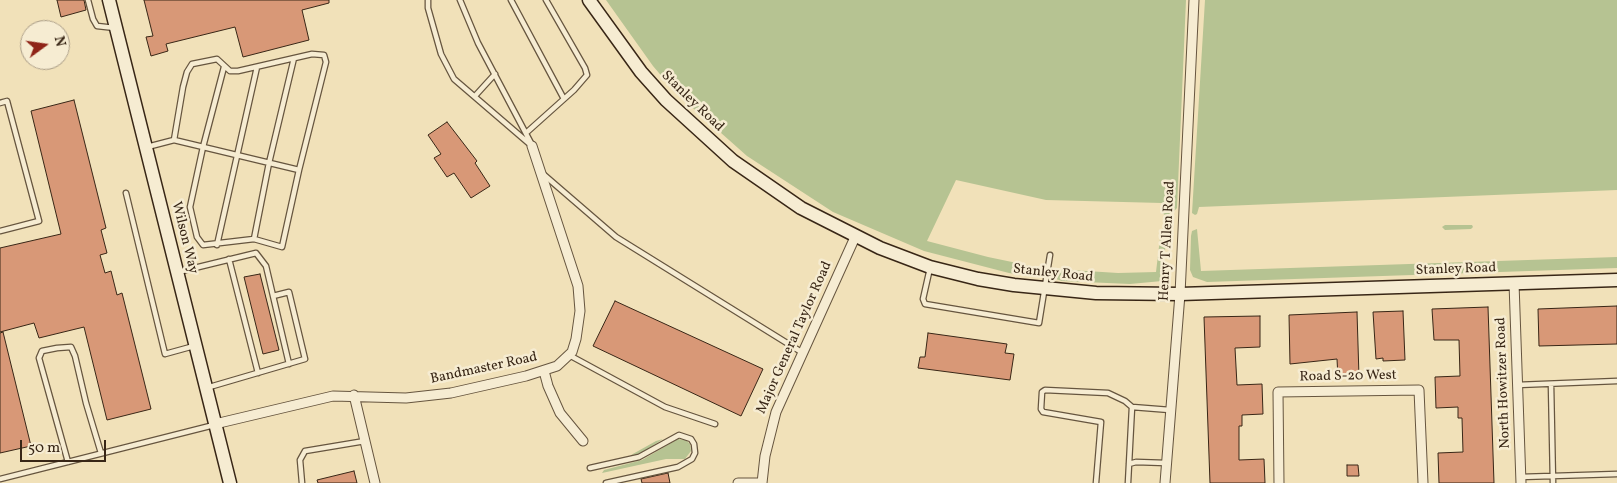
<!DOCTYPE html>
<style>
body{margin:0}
#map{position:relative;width:1617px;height:483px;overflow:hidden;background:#f1e1b9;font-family:Vollkorn,serif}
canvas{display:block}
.north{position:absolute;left:20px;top:20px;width:50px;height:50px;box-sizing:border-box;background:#f6ecd2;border:1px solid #aa9d87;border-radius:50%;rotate:76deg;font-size:14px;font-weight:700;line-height:20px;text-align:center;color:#382616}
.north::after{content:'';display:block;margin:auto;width:18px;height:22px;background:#8f2418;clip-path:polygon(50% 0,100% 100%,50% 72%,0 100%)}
.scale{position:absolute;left:20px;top:440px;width:86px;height:22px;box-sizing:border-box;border:2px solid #382616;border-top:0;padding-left:6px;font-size:15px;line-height:18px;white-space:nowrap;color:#382616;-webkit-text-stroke:4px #f6ecd2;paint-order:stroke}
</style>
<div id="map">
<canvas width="1617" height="483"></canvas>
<div class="north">N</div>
<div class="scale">50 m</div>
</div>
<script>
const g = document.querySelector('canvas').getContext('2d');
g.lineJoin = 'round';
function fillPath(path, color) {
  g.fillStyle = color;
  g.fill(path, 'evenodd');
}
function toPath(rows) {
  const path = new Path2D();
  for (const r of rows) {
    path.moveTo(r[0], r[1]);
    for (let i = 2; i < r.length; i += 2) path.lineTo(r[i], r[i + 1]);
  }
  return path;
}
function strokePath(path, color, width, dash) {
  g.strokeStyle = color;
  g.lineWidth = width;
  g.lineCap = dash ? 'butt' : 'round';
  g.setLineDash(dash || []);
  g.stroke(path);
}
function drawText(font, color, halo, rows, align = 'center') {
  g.font = font + ' Vollkorn,serif';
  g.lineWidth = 5;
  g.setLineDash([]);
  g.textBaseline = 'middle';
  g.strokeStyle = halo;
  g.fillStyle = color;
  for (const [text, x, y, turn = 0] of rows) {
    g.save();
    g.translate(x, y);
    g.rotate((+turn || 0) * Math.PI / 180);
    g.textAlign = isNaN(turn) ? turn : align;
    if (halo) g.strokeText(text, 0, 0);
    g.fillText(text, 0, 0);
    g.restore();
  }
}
const green = toPath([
 [606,0,1186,0,1177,208,1171,214,1165,215,1162,213,1162,203,1046,200,956,180,927,241,988,257,1041,268,1041,275,1034,277,1009,273,924,251,833,212,747,156,676,93,653,66],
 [1205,0,1617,0,1617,190,1199,207,1197,214,1195,215,1192,213],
 [1445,225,1472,225,1473,227,1471,229,1445,230,1442,227],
 [1163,228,1166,241,1162,281,1130,284,1062,281,1050,277,1050,271,1055,269,1118,273,1156,272,1161,230],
 [1197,229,1201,271,1617,257,1617,268,1207,282,1193,277,1190,270,1191,236,1192,231],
 [663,439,640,454,631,455,656,441],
 [678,439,686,440,690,444,691,451,685,459,666,459,602,473,604,470,642,460]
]);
const building = toPath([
 [57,0,84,0,86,10,61,17,57,0],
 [144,0,329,0,329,3,302,10,309,40,243,57,235,27,166,44,168,51,151,56,146,37,153,36,144,0],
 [74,100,106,228,101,230,107,253,100,255,105,273,111,271,117,295,122,293,151,409,107,420,84,327,39,338,34,323,0,332,0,248,61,234,31,111,74,100],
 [447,122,477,161,475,163,490,186,471,198,454,173,447,177,434,158,441,154,428,135,447,122],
 [260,274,279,350,263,354,244,277,260,274],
 [615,301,763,369,741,416,593,346,615,301],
 [1617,306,1617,344,1539,346,1538,309,1617,306],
 [1488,307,1494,483,1439,483,1438,453,1463,452,1462,418,1458,418,1458,407,1436,408,1435,377,1460,376,1459,340,1434,340,1432,309,1488,307],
 [1403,311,1405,360,1383,361,1383,358,1376,359,1373,312,1403,311],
 [1357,312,1359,377,1338,378,1337,359,1290,364,1289,315,1357,312],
 [1260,316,1260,347,1235,348,1237,385,1262,384,1263,414,1242,415,1242,426,1239,426,1239,460,1264,459,1265,483,1210,483,1204,317,1260,316],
 [3,332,31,446,0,453,0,333,3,332],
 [928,333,1007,344,1005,353,1014,354,1010,380,918,368,920,357,925,357,928,333],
 [1347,465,1358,465,1359,476,1347,476,1347,465],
 [354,471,357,483,318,483,317,480,354,471],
 [668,473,670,483,642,483,641,479,668,473]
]);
const lane = toPath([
 [88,0,93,19,97,26,115,28],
 [428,0,428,8,441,54,454,79,532,146],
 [460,0,478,43,532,145],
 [511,0,564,99],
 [224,67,203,147,190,207,197,237,203,245,254,239,282,247,299,170],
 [475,96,495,74],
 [0,103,7,101,39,221,0,231],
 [526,133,574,90,587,75,585,68,546,0],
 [147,147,174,140,299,170,326,62,324,55,312,54,238,71,230,71,217,59,192,64,187,72,183,87,174,140],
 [543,174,616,237,803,353],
 [126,193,165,354,194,346],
 [254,239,269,163,294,58],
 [217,245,257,67],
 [229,259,258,373],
 [930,268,923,299,925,304,1039,323,1050,255],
 [178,272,256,253,266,266,289,364],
 [569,355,665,407,715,424],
 [1551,384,1553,483],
 [1517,385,1617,381],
 [206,388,305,359,289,292,273,296],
 [68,462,39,358,42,351,57,348,71,347,75,356,86,403,101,453],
 [1129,464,1136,462,1166,463],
 [590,468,639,457,679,435,691,439,694,444,695,453,692,459,678,467,606,483],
 [1520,477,1617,474],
 [0,479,214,425],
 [302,483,300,460,305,451,365,441],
 [1096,483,1101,422,1043,412,1041,409,1042,392,1045,390,1108,393,1125,401,1132,407,1170,410],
 [1128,483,1132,407]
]);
const street = toPath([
 [1514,283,1521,483],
 [544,371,548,386,560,413,583,441],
 [354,395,375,483],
 [215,424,333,396,406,398,451,393,526,376,557,366,572,352,576,339,580,311,578,286,532,146],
 [738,483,762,483],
 [762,483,765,456,776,412,856,235],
 [1165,483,1180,294,1194,0],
 [1279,483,1278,392,1419,390,1423,483]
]);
const secondary = toPath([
 [109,0,230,483],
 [589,0,641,72,666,100,733,161,801,208,880,248,930,267,978,279,1014,285,1096,293,1180,294,1617,280]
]);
const streetNames = [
 ["Stanley Road",692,102,44],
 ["Wilson Way",184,238,76],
 ["Henry T Allen Road",1168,241,-87],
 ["Stanley Road",1456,270,-2],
 ["Stanley Road",1053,274,6],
 ["Major General Taylor Road",795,338,-66],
 ["Bandmaster Road",484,369,-12],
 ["Road S-20 West",1348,377,-1],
 ["North Howitzer Road",1504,383,-92]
];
fillPath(green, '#b6c392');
fillPath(building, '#d89877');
strokePath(building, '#382616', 1);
strokePath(lane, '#66553f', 7);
strokePath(street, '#66553f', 11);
strokePath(secondary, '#382616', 15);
strokePath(lane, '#f6ecd2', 4.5);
strokePath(street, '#f6ecd2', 9);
strokePath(secondary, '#f6ecd2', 12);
drawText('14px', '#382616', '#f6ecd2', streetNames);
</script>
